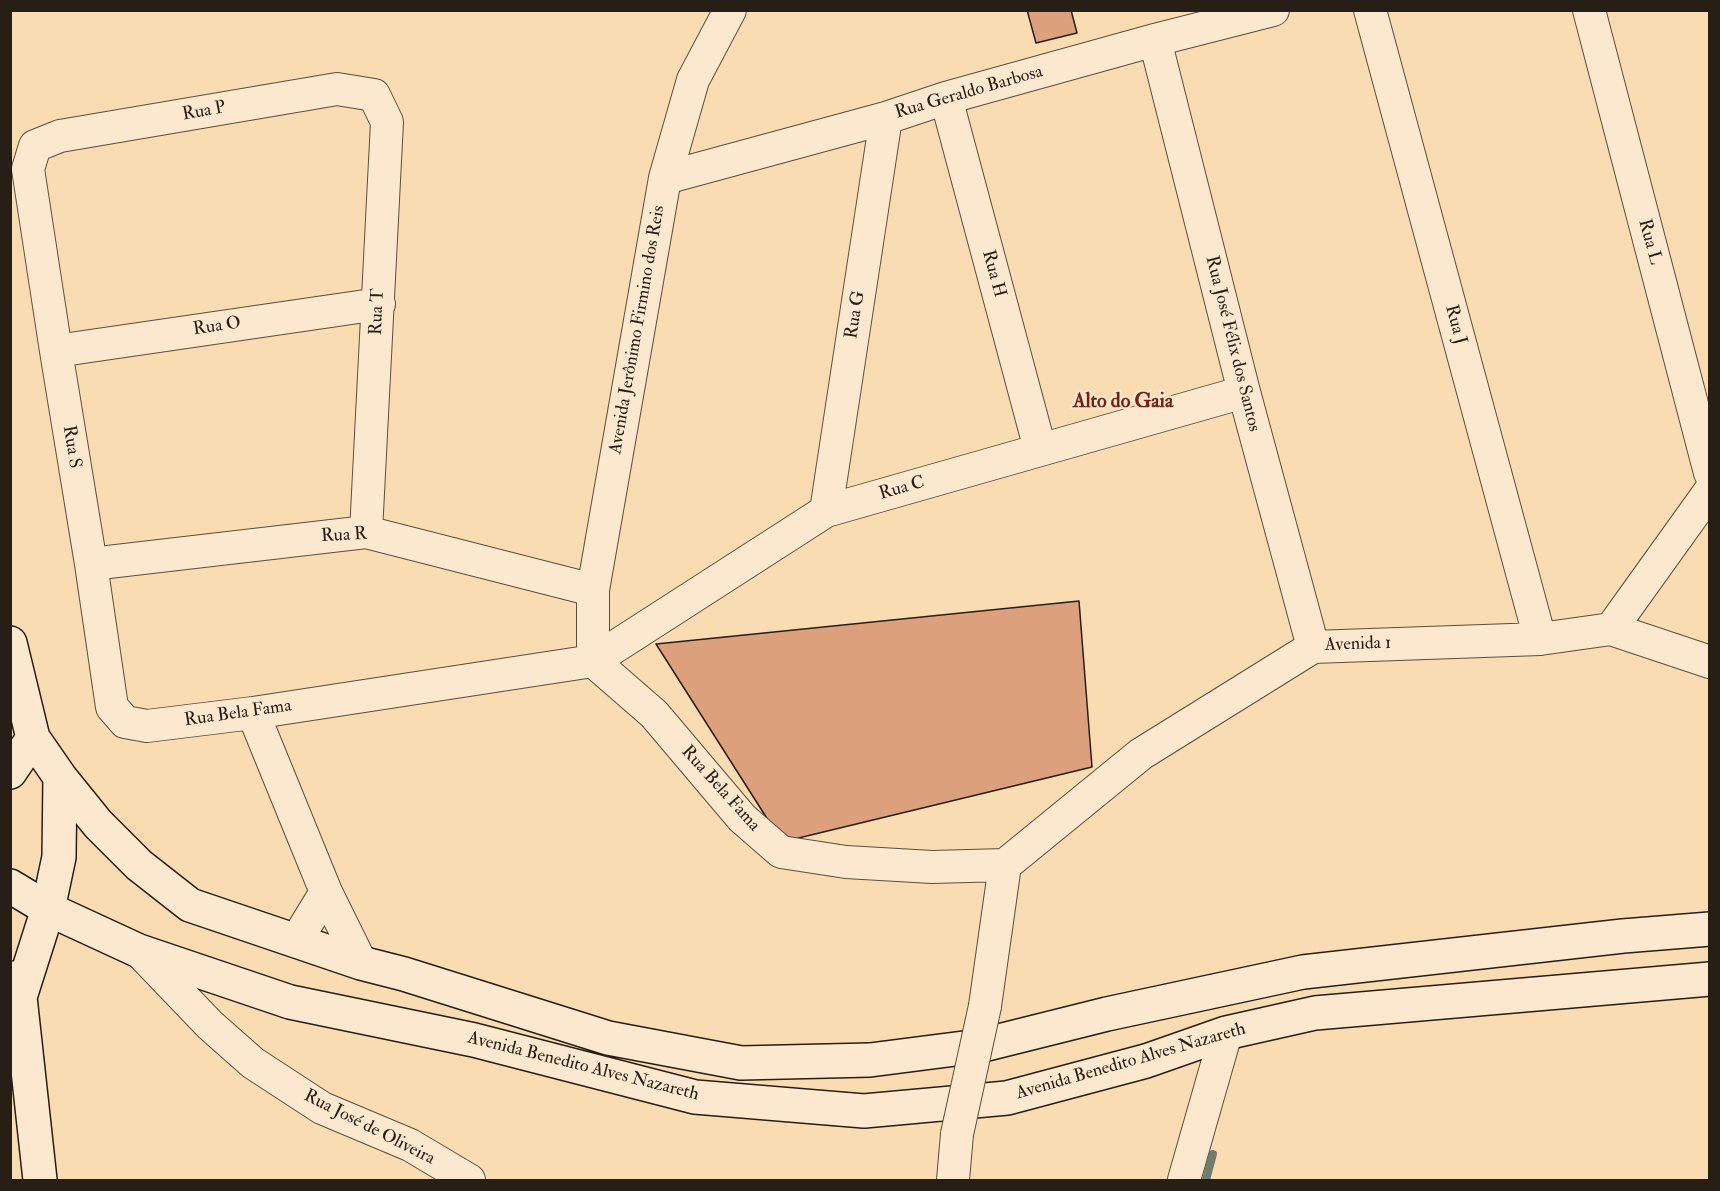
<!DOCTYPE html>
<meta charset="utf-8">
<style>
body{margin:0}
#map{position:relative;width:1720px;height:1191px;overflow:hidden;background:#fadcb3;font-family:"IM FELL Double Pica",serif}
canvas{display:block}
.frame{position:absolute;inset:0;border:12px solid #271e16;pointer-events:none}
</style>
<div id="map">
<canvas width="1720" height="1191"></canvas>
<div class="frame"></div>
</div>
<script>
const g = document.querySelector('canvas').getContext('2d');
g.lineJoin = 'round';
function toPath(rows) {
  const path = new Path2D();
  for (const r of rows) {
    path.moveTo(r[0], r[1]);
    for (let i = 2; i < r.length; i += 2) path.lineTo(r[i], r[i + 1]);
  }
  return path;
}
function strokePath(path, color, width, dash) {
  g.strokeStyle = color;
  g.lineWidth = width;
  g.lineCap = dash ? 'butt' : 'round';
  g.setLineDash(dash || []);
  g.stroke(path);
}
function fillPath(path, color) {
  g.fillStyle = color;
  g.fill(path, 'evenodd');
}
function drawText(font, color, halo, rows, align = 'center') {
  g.font = font + ' "IM FELL Double Pica",serif';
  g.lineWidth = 4.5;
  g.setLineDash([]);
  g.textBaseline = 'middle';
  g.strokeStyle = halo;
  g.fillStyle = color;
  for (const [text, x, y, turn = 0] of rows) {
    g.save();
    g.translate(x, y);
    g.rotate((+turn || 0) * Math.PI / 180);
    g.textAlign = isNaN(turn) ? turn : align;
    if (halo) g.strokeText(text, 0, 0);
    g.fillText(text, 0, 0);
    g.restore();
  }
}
const stream = toPath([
 [1206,1180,1213,1154]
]);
const building = toPath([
 [1027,10,1071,10,1077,33,1036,43,1027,10],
 [1079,601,1092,767,782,842,656,644,1079,601]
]);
const street = toPath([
 [1370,10,1540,639],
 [1589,10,1710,473],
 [1155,40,1244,392,1313,647],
 [946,98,1040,449],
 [665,178,886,118,946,98,1155,40,1273,10],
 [56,351,379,304],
 [826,511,886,118],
 [366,532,387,122,374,95,337,89,60,136,35,146,28,169,56,351,91,564,112,707,125,722,147,726,253,713,593,661,826,511,1244,392],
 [91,564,366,532,593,590],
 [1611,629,1710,662],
 [593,661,593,590,665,178,693,80,730,10],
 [593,661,654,714,742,818,781,852,846,862,932,867,1005,865],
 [253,713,326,892,361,963],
 [1005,865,1141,754,1313,647,1540,639,1611,629,1710,491],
 [296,941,326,892],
 [139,951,210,1025,253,1063,322,1108,410,1145,469,1180],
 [985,1006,1005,865],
 [953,1180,957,1134],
 [1184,1180,1226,1033]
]);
const secondary = toPath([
 [10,643,33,738,60,777,98,824,139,865,190,905,361,963,404,974,608,1038,741,1063,870,1060,979,1046,1107,1014,1303,972,1623,936,1710,929],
 [10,772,33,738],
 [10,886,48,909,139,951,290,1002,474,1040,695,1097,864,1111,1007,1098,1146,1061,1226,1033,1315,1013,1710,979],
 [13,978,20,997,40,1180],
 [20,997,48,909,59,857,60,777]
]);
const streetBridge = toPath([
 [957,1134,985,1006]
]);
const streetNames = [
 ["Rua Geraldo Barbosa",969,93,-16],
 ["Rua P",204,112,-10],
 ["Rua L",1649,242,75],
 ["Rua H",993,274,75],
 ["Rua T",378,312,-87],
 ["Rua G",856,315,-81],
 ["Rua J",1455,325,75],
 ["Rua O",217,327,-8],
 ["Avenida Jerônimo Firmino dos Reis",638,330,-80],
 ["Rua José Félix dos Santos",1232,344,76],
 ["Rua S",71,447,81],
 ["Rua C",902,489,-16],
 ["Rua R",344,536,-3],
 ["Avenida 1",1358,645,-2],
 ["Rua Bela Fama",238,714,-8],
 ["Rua Bela Fama",720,789,48],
 ["Avenida Benedito Alves Nazareth",1131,1062,-16],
 ["Avenida Benedito Alves Nazareth",583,1067,14],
 ["Rua José de Oliveira",369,1128,27]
];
const neighbourhoodNames = [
 ["Alto do Gaia",1123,403]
];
strokePath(stream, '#707d6c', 8);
fillPath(building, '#dca07d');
strokePath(building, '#271e16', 1.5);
strokePath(street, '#5c4e3d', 34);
strokePath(secondary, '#271e16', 36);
strokePath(street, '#fce8ce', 32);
strokePath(secondary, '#fce8ce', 33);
strokePath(streetBridge, '#5c4e3d', 34, []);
strokePath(streetBridge, '#fce8ce', 32);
drawText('18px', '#271e16', '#fce8ce', streetNames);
drawText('bold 20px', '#7a1f14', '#fce8ce', neighbourhoodNames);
</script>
